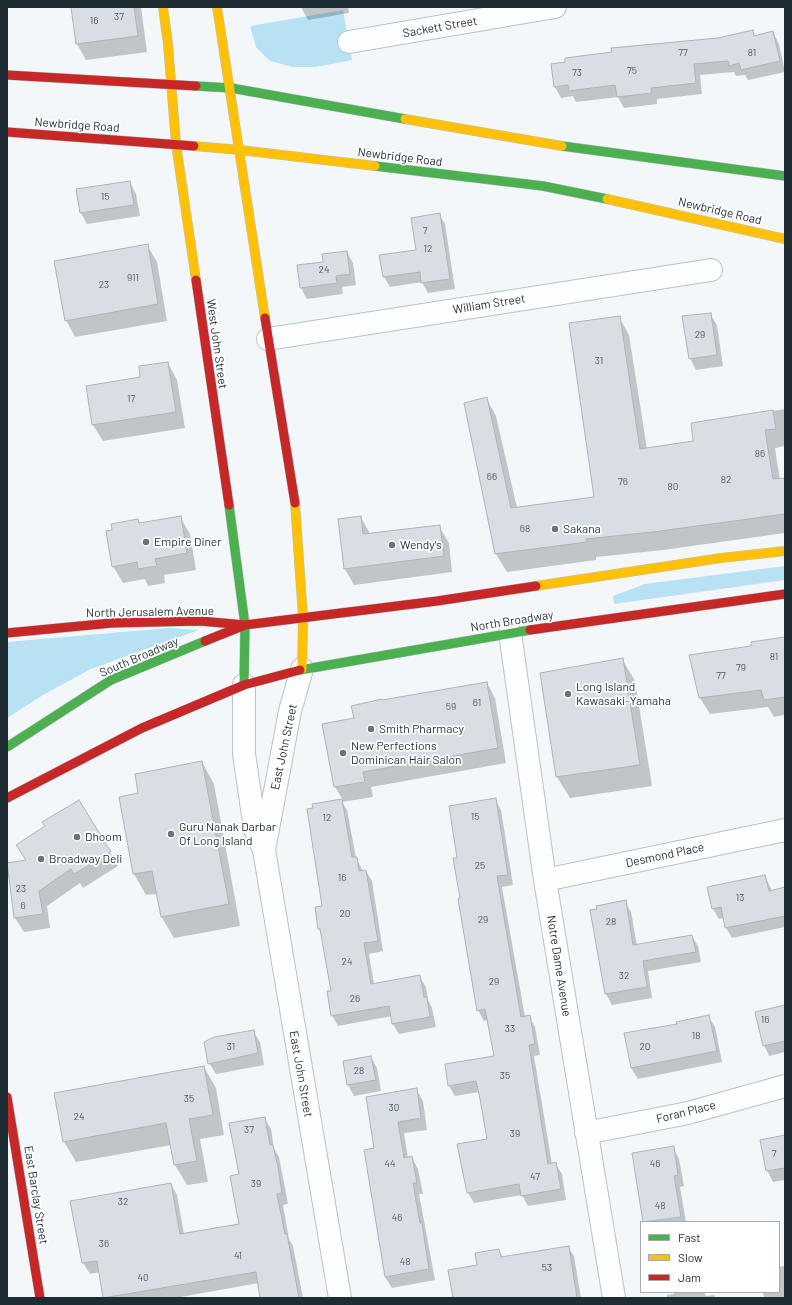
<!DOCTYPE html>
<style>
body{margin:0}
#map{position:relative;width:792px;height:1305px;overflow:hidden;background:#f3f7f9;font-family:Barlow,sans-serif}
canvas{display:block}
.frame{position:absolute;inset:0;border:8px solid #1e2d34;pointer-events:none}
.legend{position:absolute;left:640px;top:1221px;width:140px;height:72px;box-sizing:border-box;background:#fff;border:1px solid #a5abae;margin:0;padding:5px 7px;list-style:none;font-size:12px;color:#1e2d34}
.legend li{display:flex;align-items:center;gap:8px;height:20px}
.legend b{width:20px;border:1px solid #a5abae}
</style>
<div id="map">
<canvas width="792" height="1305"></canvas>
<div class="frame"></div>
<ul class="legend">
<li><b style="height:5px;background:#4caf50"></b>Fast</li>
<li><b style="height:5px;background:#ffc107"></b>Slow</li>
<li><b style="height:5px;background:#c62828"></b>Jam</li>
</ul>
</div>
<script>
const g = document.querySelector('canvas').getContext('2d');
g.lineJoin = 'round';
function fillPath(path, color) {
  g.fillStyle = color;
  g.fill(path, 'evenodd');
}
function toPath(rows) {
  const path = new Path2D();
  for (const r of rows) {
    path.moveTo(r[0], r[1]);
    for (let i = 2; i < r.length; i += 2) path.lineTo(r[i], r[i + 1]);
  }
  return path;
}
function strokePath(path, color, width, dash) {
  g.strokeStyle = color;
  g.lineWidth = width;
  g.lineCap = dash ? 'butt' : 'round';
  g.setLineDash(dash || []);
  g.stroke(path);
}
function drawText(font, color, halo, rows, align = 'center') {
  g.font = font + ' Barlow,sans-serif';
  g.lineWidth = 3.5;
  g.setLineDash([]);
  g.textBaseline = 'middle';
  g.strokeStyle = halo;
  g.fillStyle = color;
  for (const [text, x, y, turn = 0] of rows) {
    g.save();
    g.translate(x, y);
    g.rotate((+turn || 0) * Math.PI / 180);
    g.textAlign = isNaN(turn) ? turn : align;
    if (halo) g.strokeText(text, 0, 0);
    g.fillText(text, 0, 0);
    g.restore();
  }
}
const green = toPath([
 [343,10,352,60,315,67,293,67,270,61,256,47,250,26],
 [785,566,785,580,614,604,613,596,645,584],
 [169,628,199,630,91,669,43,695,7,718,7,642]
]);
const shadow = toPath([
 [72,7,141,7,147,52,86,60,77,44],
 [301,7,348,7,349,13,308,20],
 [752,31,756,36,773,32,779,44,785,72,748,80,745,75,736,76,734,72,700,75,702,94,657,99,657,104,624,108,618,97,576,102,573,96,561,98,555,87],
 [130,182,136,194,140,216,87,224,81,213,78,190],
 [439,214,445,224,455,289,428,293,422,282,390,287,384,277,417,251],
 [147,245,157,262,167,321,75,337,66,320],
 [347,252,353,263,356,285,342,287,343,294,307,299,301,288,324,263],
 [710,314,717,325,723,366,696,370,690,358],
 [619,317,629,335,647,449,694,442,692,423,785,409,785,446,775,448,780,480,785,479,785,533,663,550,596,557,596,560,507,572,496,554,465,403,486,398,496,416,517,508,595,498],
 [168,363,177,380,185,428,103,441,93,425,142,378],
 [180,517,190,534,196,570,164,575,165,583,148,586,145,579,123,583,113,566,138,520,140,524],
 [361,517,370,534,439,526,449,543,452,572,354,585,345,569],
 [785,638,785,718,784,715,774,717,768,707,710,714,700,698,752,647],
 [622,659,635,681,652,786,570,798,557,777],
 [487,683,495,698,506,763,371,787,373,797,342,802,347,810,356,858,363,871,366,871,372,881,383,951,369,954,374,984,420,977,426,987,428,1000,432,1008,436,1027,399,1034,393,1024,392,1016,338,1026,332,1015,332,991,322,935,319,929,323,907,313,805,343,800,335,787,323,724,355,719,382,701],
 [202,762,214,784,240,926,174,938,161,916,157,894,146,895,134,874,120,798,140,794],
 [495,799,501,810,513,885,502,887,525,1017,529,1016,535,1027,540,1055,534,1056,552,1164,555,1163,562,1174,566,1200,528,1206,522,1195,474,1203,468,1193,488,1139,479,1092,455,1096,449,1086,495,1057,488,1020,484,1021,478,1010,461,899,459,858],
 [79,801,118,866,83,888,80,883,47,906,50,928,24,932,15,918,7,864,27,861,46,826],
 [765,876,772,891,785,888,785,927,732,938,726,928,724,918,719,919,713,909],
 [625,902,631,912,637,945,692,936,698,946,701,962,648,971,652,998,612,1005,606,994,591,911],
 [785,1006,785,1052,769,1056,764,1045],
 [708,1016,715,1027,722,1062,638,1079,631,1068,678,1025],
 [253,1031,260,1042,264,1065,216,1074,209,1063],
 [371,1057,377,1068,381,1091,354,1096,348,1085],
 [204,1067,216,1088,224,1135,200,1139,208,1182,187,1185,175,1165,171,1145,76,1162,64,1142],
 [416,1089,423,1101,427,1130,404,1133,408,1158,412,1158,418,1169,423,1194,419,1194,435,1280,392,1288,385,1277,375,1149],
 [264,1118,271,1129,274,1149,279,1157,288,1204,283,1205,289,1239,293,1246,303,1298,261,1298,259,1283,175,1298,104,1298,100,1272,90,1274,83,1263,171,1184,177,1195,184,1234,240,1224,240,1175],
 [785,1136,785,1180,773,1182,767,1170],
 [673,1148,679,1159,684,1186,680,1187,686,1222,644,1222,633,1154],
 [568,1247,574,1256,581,1298,454,1298,478,1266,499,1250,503,1258],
 [785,1266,785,1298,764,1298,763,1292,779,1292,779,1267],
 [674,1292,704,1292,706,1296,714,1295,716,1298,667,1298,667,1295,674,1294]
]);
const building = toPath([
 [71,7,134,7,138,36,76,44,71,7],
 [753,30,754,36,773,31,780,61,741,70,739,63,729,66,728,61,694,64,696,83,651,88,652,93,617,97,615,85,569,91,568,85,554,87,551,64,565,62,565,58,612,52,611,48,718,38,753,30],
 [130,181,134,205,80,213,76,189,130,181],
 [440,213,450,279,421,283,420,272,383,277,379,255,416,250,411,218,440,213],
 [148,244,158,304,65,321,54,261,148,244],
 [347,251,350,274,336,276,337,283,300,288,297,265,323,262,322,254,347,251],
 [711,313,717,355,689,359,682,316,711,313],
 [620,316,640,449,693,441,691,423,773,410,776,429,765,430,773,479,785,478,785,514,653,532,586,539,587,542,495,554,464,403,487,397,511,508,594,497,569,323,620,316],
 [168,362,176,412,92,425,86,386,140,377,139,366,168,362],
 [181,516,187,553,155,559,157,566,138,569,137,562,112,567,106,531,112,530,111,524,138,519,139,523,181,516],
 [361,516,363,534,440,525,444,556,344,569,338,519,361,516],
 [785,637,785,697,764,700,761,690,699,698,689,655,751,646,751,642,785,637],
 [623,658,640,765,556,777,540,673,623,658],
 [487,682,498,748,363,772,365,782,334,787,322,724,354,718,351,706,382,699,382,700,487,682],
 [202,761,229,904,161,917,152,871,133,874,119,797,138,793,135,774,202,761],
 [496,798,508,875,497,876,521,1017,530,1015,535,1044,529,1045,548,1164,556,1162,561,1189,521,1196,519,1184,467,1193,457,1144,487,1139,480,1099,476,1081,448,1086,445,1064,494,1056,485,1009,477,1011,458,899,460,898,453,858,457,858,449,806,496,798],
 [342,799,352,857,357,857,359,871,366,870,378,941,364,943,371,984,420,975,424,997,427,997,430,1017,392,1024,389,1006,331,1016,327,991,331,991,320,929,318,929,315,907,322,906,307,809,313,808,312,804,342,799],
 [79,800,111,852,74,874,71,869,39,891,43,914,14,918,7,863,26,860,16,845,45,826,42,822,79,800],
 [765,875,769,891,785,887,785,916,725,928,721,907,712,909,707,887,765,875],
 [626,900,633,945,692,935,696,952,643,961,647,987,605,994,590,910,597,909,596,906,626,900],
 [785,1005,785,1041,763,1046,755,1012,785,1005],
 [709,1015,717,1051,631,1068,624,1033,677,1024,676,1022,709,1015],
 [254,1030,258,1053,208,1064,204,1042,214,1037,254,1030],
 [371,1056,376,1080,347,1085,343,1061,371,1056],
 [204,1066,213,1115,189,1119,197,1161,174,1165,166,1123,63,1142,54,1093,204,1066],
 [417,1088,421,1118,398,1122,404,1158,412,1156,417,1183,413,1183,420,1223,422,1223,429,1269,385,1277,364,1150,374,1148,366,1097,417,1088],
 [265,1117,270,1145,273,1145,278,1167,282,1193,277,1194,285,1234,287,1234,299,1298,260,1298,256,1272,103,1298,97,1261,82,1263,70,1201,171,1183,180,1234,239,1224,230,1176,239,1174,229,1123,265,1117],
 [785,1135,785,1168,766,1171,760,1140,785,1135],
 [674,1146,678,1175,674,1176,681,1217,643,1222,632,1153,674,1146],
 [569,1246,577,1298,453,1298,448,1270,477,1265,475,1253,499,1249,501,1257,569,1246]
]);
const street = toPath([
 [349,42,555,7],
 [268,339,711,270],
 [510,633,545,880,614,1298],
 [244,685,244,754,255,829,264,850,340,1298],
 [264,850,290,711,302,669],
 [545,880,785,830],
 [586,1133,688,1113,785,1086]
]);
const fast = toPath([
 [196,86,231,88,405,119],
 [562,146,785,176],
 [375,166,543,186,607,199],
 [229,505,245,625,244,685],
 [300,670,530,630],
 [7,747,111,680,205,641]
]);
const slow = toPath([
 [163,7,168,44,176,144,196,280],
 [217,7,265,318],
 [405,119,562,146],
 [194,146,240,150,375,166],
 [607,199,785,239],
 [295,503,303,617,302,669],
 [536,586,721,558,785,551]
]);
const jam = toPath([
 [7,75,196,86],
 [7,132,194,146],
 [196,280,229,505],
 [265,318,295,503],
 [530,630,785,594],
 [7,633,112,623,200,621,245,625],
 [205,641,245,625,437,601,536,586],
 [7,798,142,728,244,685,300,670],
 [7,1097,40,1298]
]);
const markers = [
 [555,529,4,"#697479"],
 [146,542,4,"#697479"],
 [392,545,4,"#697479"],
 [568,694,4,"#697479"],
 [371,729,4,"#697479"],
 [343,753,4,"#697479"],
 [171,834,4,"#697479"],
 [77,837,4,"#697479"],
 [41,859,4,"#697479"]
];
const numberNames = [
 ["37",119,17],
 ["16",94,21],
 ["77",683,53],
 ["81",752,53],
 ["75",632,71],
 ["73",577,73],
 ["15",105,197],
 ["7",425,231],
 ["12",428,249],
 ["24",324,270],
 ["911",133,278],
 ["23",104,285],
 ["29",700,335],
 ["31",599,361],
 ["17",131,399],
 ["86",760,454],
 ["66",492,477],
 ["82",726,480],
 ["76",623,482],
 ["80",673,487],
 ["68",525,529],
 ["81",774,657],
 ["79",741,668],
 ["77",721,676],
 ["61",477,703],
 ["59",451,707],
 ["15",475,817],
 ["12",327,818],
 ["25",480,866],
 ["16",342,878],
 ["23",21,889],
 ["13",740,898],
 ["6",23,906],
 ["20",345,914],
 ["29",483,920],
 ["28",611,922],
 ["24",347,962],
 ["32",624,976],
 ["29",494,982],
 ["26",355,999],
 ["16",765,1020],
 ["33",510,1029],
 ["18",696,1036],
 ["31",231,1047],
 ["20",645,1047],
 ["28",359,1071],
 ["35",505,1076],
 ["35",189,1099],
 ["30",394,1108],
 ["24",79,1117],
 ["37",249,1130],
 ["39",515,1134],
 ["7",774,1154],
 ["44",390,1164],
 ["46",655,1164],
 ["47",535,1177],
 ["39",256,1184],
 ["32",123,1202],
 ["48",660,1206],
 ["46",397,1218],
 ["36",104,1244],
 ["41",238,1256],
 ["48",405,1262],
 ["53",547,1268],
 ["40",143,1278]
];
const streetNames = [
 ["Sackett Street",440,27,-10],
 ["Newbridge Road",77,125,4],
 ["Newbridge Road",400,157,7],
 ["Newbridge Road",720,211,13],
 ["William Street",489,304,-9],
 ["West John Street",217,344,82],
 ["North Jerusalem Avenue",150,612,-1],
 ["North Broadway",512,621,-9],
 ["South Broadway",139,657,-23],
 ["East John Street",284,747,-78],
 ["Desmond Place",665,855,-12],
 ["Notre Dame Avenue",559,966,81],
 ["East John Street",301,1074,80],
 ["Foran Place",686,1112,-14],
 ["East Barclay Street",36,1195,81]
];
const poiNames = [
 ["Sakana",563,529],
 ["Empire Diner",154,542],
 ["Wendy's",400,545],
 ["Long Island",576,687],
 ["Kawasaki-Yamaha",576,701],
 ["Smith Pharmacy",379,729],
 ["New Perfections",351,746],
 ["Dominican Hair Salon",351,760],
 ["Guru Nanak Darbar",179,827],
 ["Of Long Island",179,841],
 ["Dhoom",85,837],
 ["Broadway Deli",49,859]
];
fillPath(green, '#b8e2f4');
fillPath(shadow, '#0003');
fillPath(building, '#d8dee4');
strokePath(building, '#aeb3b9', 1);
strokePath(street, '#b9c2c6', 24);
strokePath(fast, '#b9c2c6', 10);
strokePath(slow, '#b9c2c6', 10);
strokePath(jam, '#b9c2c6', 10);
strokePath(street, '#fdfefe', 22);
strokePath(fast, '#4caf50', 9);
strokePath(slow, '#ffc107', 9);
strokePath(jam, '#c62828', 9);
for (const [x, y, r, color] of markers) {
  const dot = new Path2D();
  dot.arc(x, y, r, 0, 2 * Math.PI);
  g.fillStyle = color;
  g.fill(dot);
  strokePath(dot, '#fff', 1.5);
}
drawText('10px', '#4c5960', null, numberNames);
drawText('12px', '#1e2d34', '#fff', streetNames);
drawText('12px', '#1e2d34', '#fff', poiNames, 'left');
</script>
